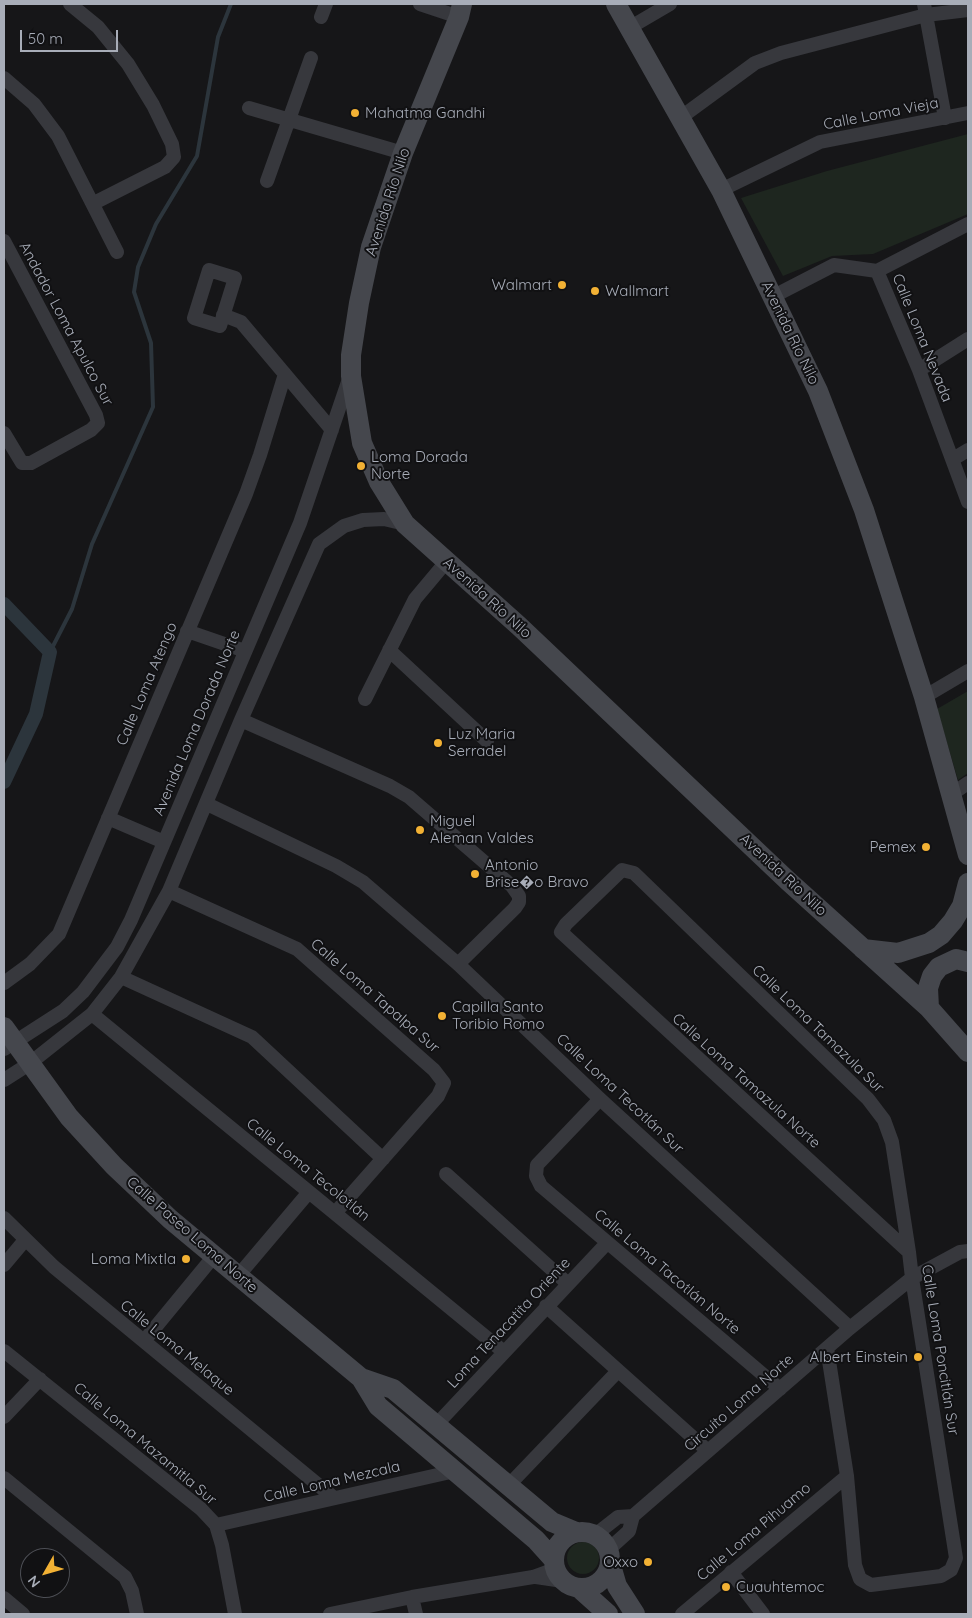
<!DOCTYPE html>
<meta charset="utf-8">
<style>
body{margin:0}
#map{position:relative;width:972px;height:1618px;overflow:hidden;background:#161618;font-family:Quicksand,sans-serif}
canvas{display:block}
.frame{position:absolute;inset:0;border:5px solid #a8adb8;pointer-events:none}
.north{position:absolute;left:20px;top:1548px;width:50px;height:50px;box-sizing:border-box;background:#111113;border:1px solid #4d4f55;border-radius:50%;rotate:232deg;font-size:14px;font-weight:700;line-height:20px;text-align:center;color:#a8adb8}
.north::after{content:'';display:block;margin:auto;width:18px;height:22px;background:#f2b134;clip-path:polygon(50% 0,100% 100%,50% 72%,0 100%)}
.scale{position:absolute;left:20px;top:30px;width:98px;height:22px;box-sizing:border-box;border:2px solid #a8adb8;border-top:0;padding-left:6px;font-size:15px;line-height:18px;white-space:nowrap;color:#a8adb8;-webkit-text-stroke:4px #111113;paint-order:stroke}
</style>
<div id="map">
<canvas width="972" height="1618"></canvas>
<div class="frame"></div>
<div class="north">N</div>
<div class="scale">50 m</div>
</div>
<script>
const g = document.querySelector('canvas').getContext('2d');
g.lineJoin = 'round';
function fillPath(path, color) {
  g.fillStyle = color;
  g.fill(path, 'evenodd');
}
function toPath(rows) {
  const path = new Path2D();
  for (const r of rows) {
    if (r.length === 3) {
      path.moveTo(r[0] + r[2], r[1]);
      path.arc(r[0], r[1], r[2], 0, 2 * Math.PI);
      continue;
    }
    path.moveTo(r[0], r[1]);
    for (let i = 2; i < r.length; i += 2) path.lineTo(r[i], r[i + 1]);
  }
  return path;
}
function strokePath(path, color, width, dash) {
  g.strokeStyle = color;
  g.lineWidth = width;
  g.lineCap = dash ? 'butt' : 'round';
  g.setLineDash(dash || []);
  g.stroke(path);
}
function drawText(font, color, halo, rows, align = 'center') {
  g.font = font + ' Quicksand,sans-serif';
  g.lineWidth = 4;
  g.setLineDash([]);
  g.textBaseline = 'middle';
  g.strokeStyle = halo;
  g.fillStyle = color;
  for (const [text, x, y, turn = 0] of rows) {
    g.save();
    g.translate(x, y);
    g.rotate((+turn || 0) * Math.PI / 180);
    g.textAlign = isNaN(turn) ? turn : align;
    if (halo) g.strokeText(text, 0, 0);
    g.fillText(text, 0, 0);
    g.restore();
  }
}
const green = toPath([
 [968,134,968,214,873,254,832,256,783,276,741,198,827,171],
 [968,691,968,773,958,780,937,709],
 [583,1558,16]
]);
const stream = toPath([
 [50,652,72,609,92,544,153,407,151,343,134,292,138,267,156,224,197,156,218,37,231,4]
]);
const canal = toPath([
 [4,604,50,652,36,714,4,782]
]);
const street = toPath([
 [70,4,98,27,128,64,153,105,172,144,174,157,165,167,94,203],
 [420,4,459,17],
 [924,4,945,118],
 [321,17,326,4],
 [629,28,670,4],
 [4,78,34,104,58,136,117,252],
 [249,108,403,153],
 [680,118,755,63,781,53,926,15,968,10],
 [267,181,311,58],
 [721,190,820,142,968,113],
 [4,241,96,415,98,423,91,430,31,463,22,463,4,433],
 [209,270,235,278,220,326,194,318,209,270],
 [877,271,919,370,968,502],
 [877,271,968,224],
 [772,297,834,265,877,271],
 [223,315,241,322,332,430],
 [919,370,968,339],
 [953,459,968,450],
 [187,631,245,651],
 [389,650,487,741],
 [924,697,968,671],
 [365,699,415,599,446,562],
 [241,720,390,786,409,797,512,886,519,896,519,902,515,908,458,964],
 [952,794,968,783],
 [207,804,336,866,363,882,458,964,600,1099,850,1328],
 [108,818,164,842],
 [169,891,297,949,434,1070,444,1083,438,1096,335,1213],
 [121,977,252,1037,383,1159],
 [4,983,30,964,59,934,246,494,260,455,285,374],
 [92,1014,504,1352],
 [4,1049,63,1011,83,992,117,947,131,920,300,523,349,379],
 [4,1080,29,1064,92,1014,121,977,169,891,241,720,319,544,344,526,363,520,384,519,405,524],
 [600,1099,537,1165,536,1176,541,1186,780,1389],
 [446,1174,567,1283],
 [4,1218,54,1267,334,1498],
 [4,1265,25,1240],
 [238,1276,309,1192],
 [546,1306,708,1451],
 [144,1341,214,1256],
 [827,1348,847,1476,855,1565,860,1579,871,1585,941,1576,951,1570,956,1558,912,1278,909,1252,892,1142,884,1120,868,1099,634,873,622,870,566,924,561,932,909,1252],
 [4,1351,201,1509,216,1525,222,1545,235,1614],
 [4,1417,40,1379],
 [436,1425,607,1243],
 [4,1478,125,1577,132,1591,137,1614],
 [508,1486,618,1371],
 [216,1525,455,1471],
 [595,1535,618,1517,633,1516],
 [608,1550,629,1531,633,1516,850,1328,912,1278,960,1252,968,1251],
 [731,1572,763,1614],
 [536,1577,563,1581],
 [412,1597,416,1614],
 [4,1598,23,1614],
 [330,1614,412,1597,533,1577,555,1569],
 [682,1614,847,1476]
]);
const secondary = toPath([
 [462,4,459,17,403,153,371,247,359,303,351,355,351,376,362,443,379,482,405,524,519,626,787,880,929,1008,968,1052],
 [616,4,721,190,818,391,864,510,924,697,968,855],
 [863,949,898,953,929,943,941,935,953,921,962,906,968,883],
 [929,1008,928,988,932,976,939,967,956,959,968,962],
 [4,1027,69,1117,114,1166,170,1219,361,1378,378,1406,536,1540,554,1560],
 [361,1378,393,1389,552,1522,576,1532],
 [582,1560,28],
 [610,1562,617,1586,635,1614],
 [579,1588,608,1614]
]);
const markers = [
 [355,113,5,"#f2b134"],
 [562,285,5,"#f2b134"],
 [595,291,5,"#f2b134"],
 [361,466,5,"#f2b134"],
 [438,743,5,"#f2b134"],
 [420,830,5,"#f2b134"],
 [926,847,5,"#f2b134"],
 [475,874,5,"#f2b134"],
 [442,1016,5,"#f2b134"],
 [186,1259,5,"#f2b134"],
 [918,1357,5,"#f2b134"],
 [648,1562,5,"#f2b134"],
 [726,1587,5,"#f2b134"]
];
const poiNames = [
 ["Mahatma Gandhi",365,113],
 ["Walmart",552,285,"right"],
 ["Wallmart",605,291],
 ["Loma Dorada",371,457],
 ["Norte",371,474],
 ["Luz Maria",448,734],
 ["Serradel",448,751],
 ["Miguel",430,821],
 ["Aleman Valdes",430,838],
 ["Pemex",916,847,"right"],
 ["Antonio",485,865],
 ["Brise�o Bravo",485,882],
 ["Capilla Santo",452,1007],
 ["Toribio Romo",452,1024],
 ["Loma Mixtla",176,1259,"right"],
 ["Albert Einstein",908,1357,"right"],
 ["Oxxo",638,1562,"right"],
 ["Cuauhtemoc",736,1587]
];
const streetNames = [
 ["Calle Loma Vieja",881,114,-11],
 ["Avenida Río Nilo",388,202,-72],
 ["Andador Loma Apulco Sur",66,324,62],
 ["Avenida Río Nilo",790,333,64],
 ["Calle Loma Nevada",922,338,68],
 ["Avenida Río Nilo",487,598,42],
 ["Calle Loma Atengo",147,684,-67],
 ["Avenida Loma Dorada Norte",197,723,-67],
 ["Avenida Río Nilo",783,875,43],
 ["Calle Loma Tapalpa Sur",375,996,41],
 ["Calle Loma Tamazula Sur",818,1029,44],
 ["Calle Loma Tamazula Norte",746,1081,42],
 ["Calle Loma Tecotlán Sur",620,1094,43],
 ["Calle Loma Tecolotlán",308,1170,39],
 ["Calle Paseo Loma Norte",192,1235,41],
 ["Calle Loma Tacotlán Norte",667,1272,40],
 ["Loma Tenacatita Oriente",509,1323,-47],
 ["Calle Loma Melaque",177,1348,39],
 ["Calle Loma Poncitlán Sur",940,1350,81],
 ["Circuito Loma Norte",739,1403,-41],
 ["Calle Loma Mazamitla Sur",145,1444,40],
 ["Calle Loma Mezcala",332,1482,-13],
 ["Calle Loma Pihuamo",754,1532,-40]
];
fillPath(green, '#1e261f');
strokePath(stream, '#2c353c', 4);
strokePath(canal, '#2c353c', 14);
strokePath(street, '#37383d', 14);
strokePath(secondary, '#45474d', 20);
for (const [x, y, r, color] of markers) {
  const dot = new Path2D();
  dot.arc(x, y, r, 0, 2 * Math.PI);
  g.fillStyle = color;
  g.fill(dot);
  strokePath(dot, '#111113', 2);
}
drawText('15px', '#a8adb8', '#111113', poiNames, 'left');
drawText('15px', '#a8adb8', '#111113', streetNames);
</script>
